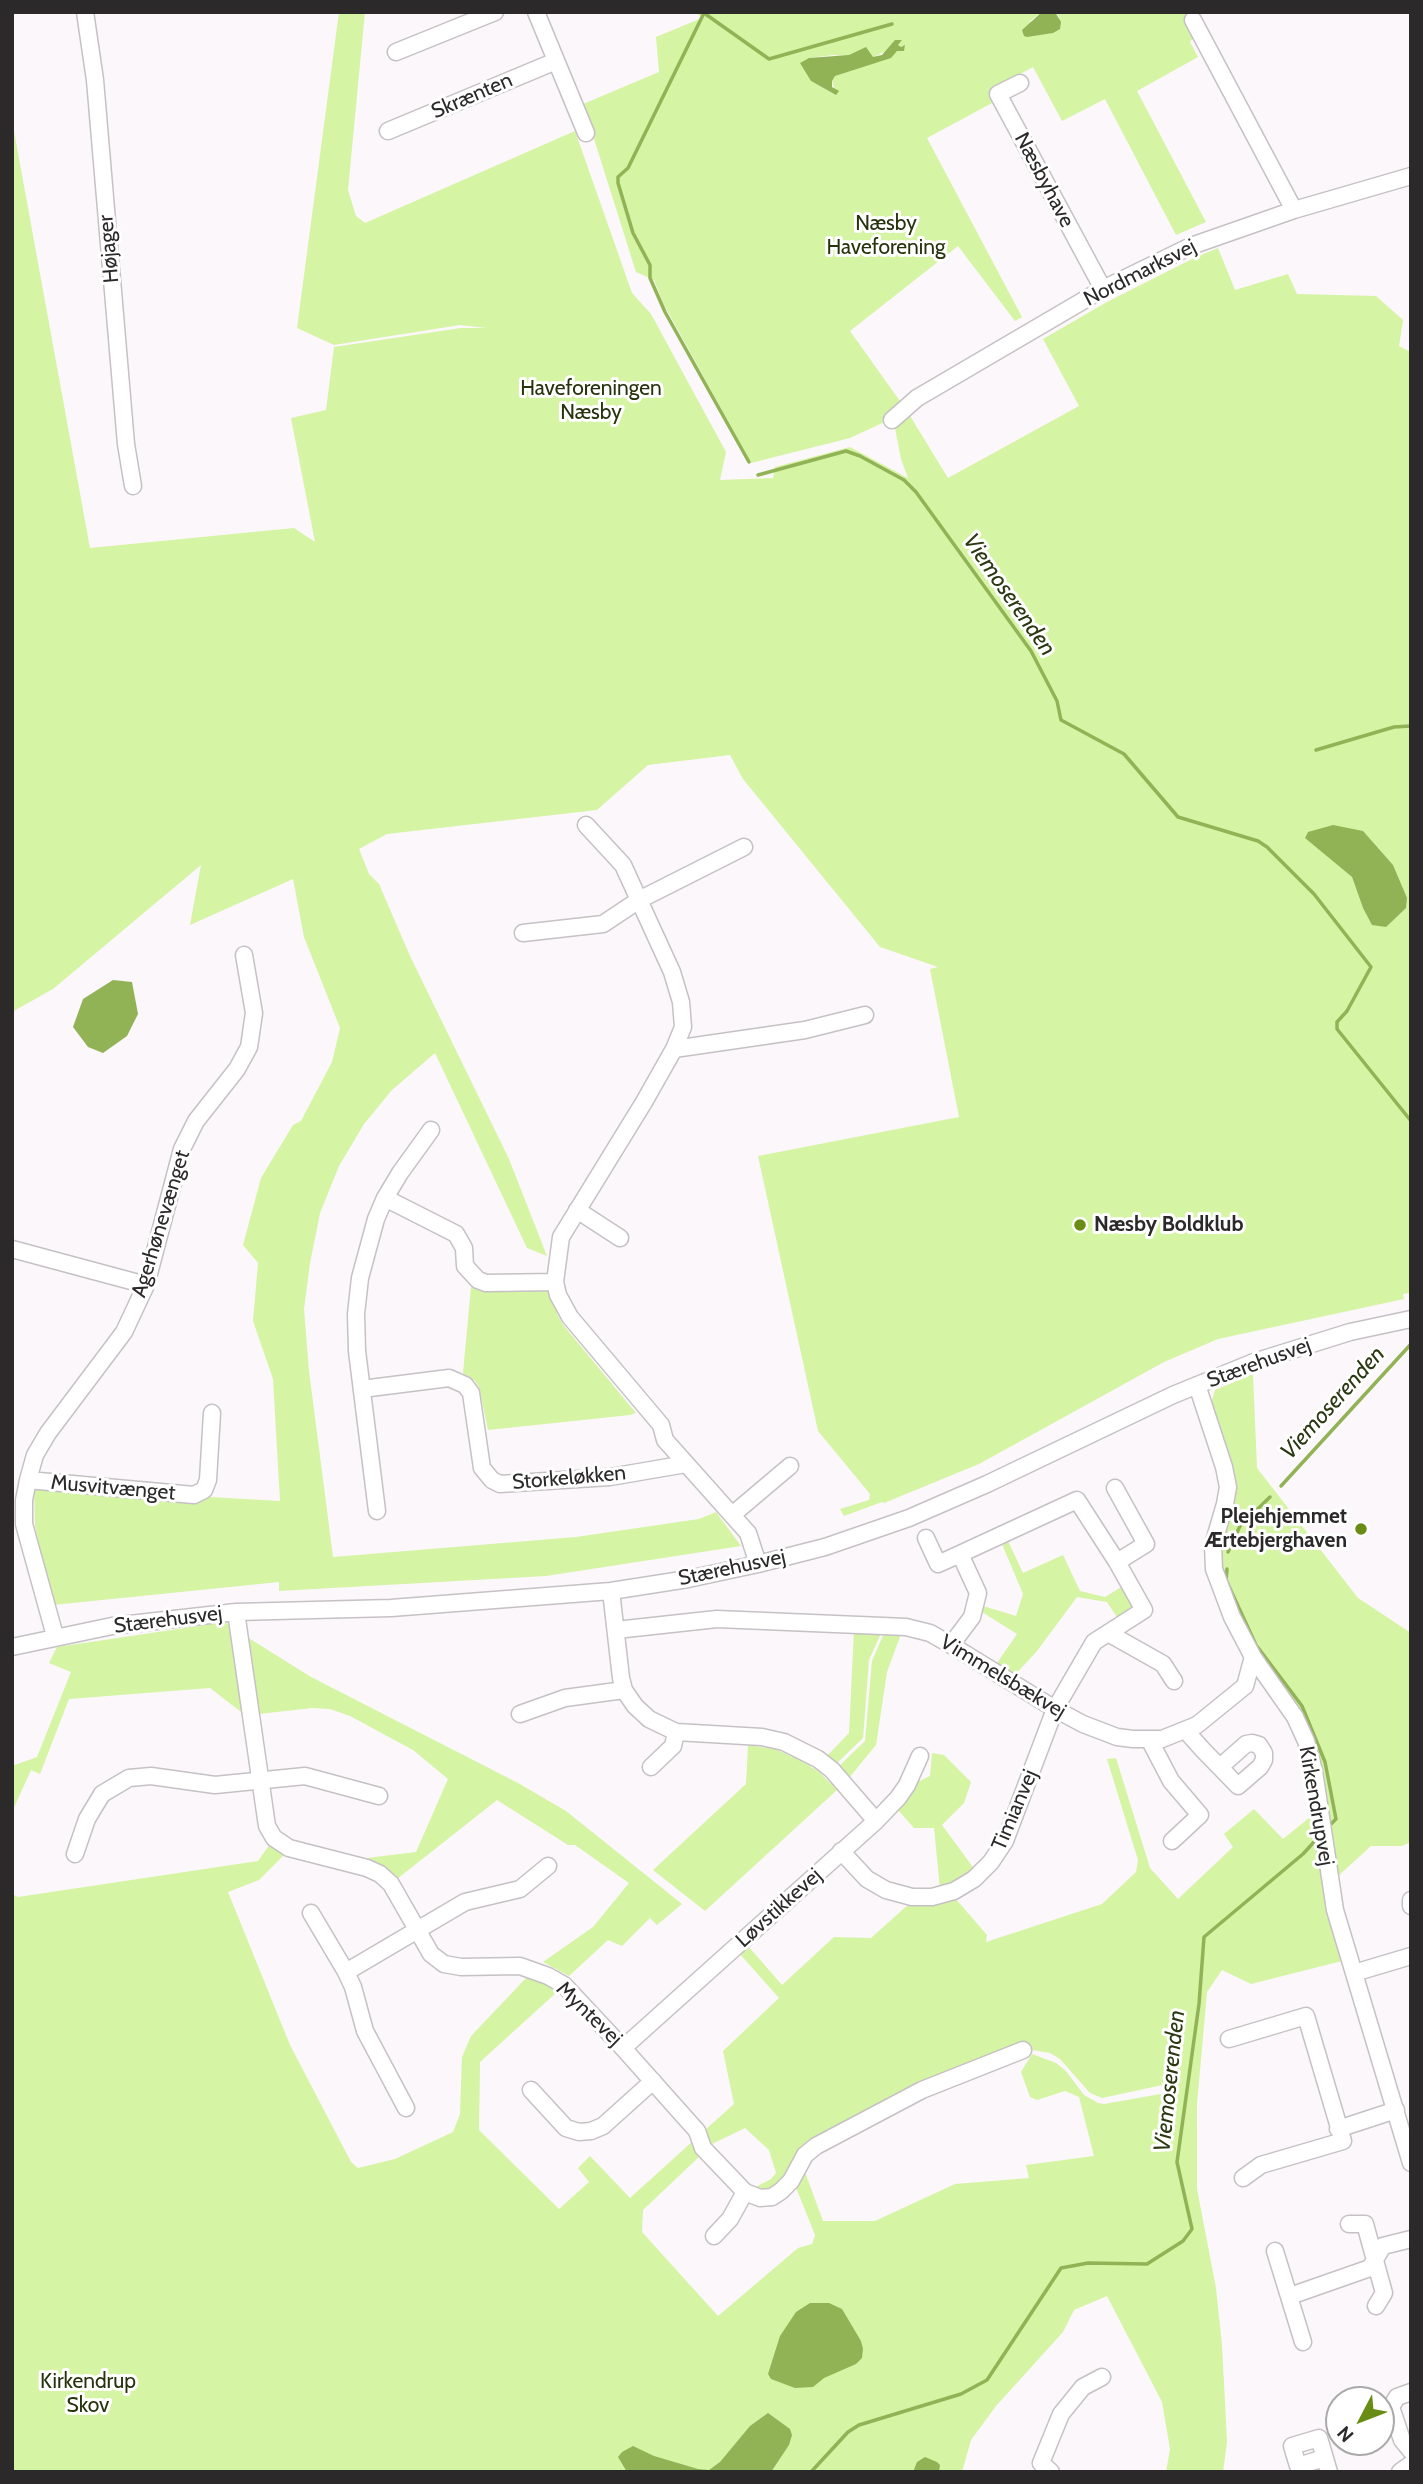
<!DOCTYPE html>
<meta charset="utf-8">
<style>
body{margin:0}
#map{position:relative;width:1423px;height:2484px;overflow:hidden;background:#fcf7fa;font-family:Cabin,sans-serif}
canvas{display:block}
.frame{position:absolute;inset:0;border:14px solid #2b292a;pointer-events:none}
.north{position:absolute;left:1325px;top:2386px;width:70px;height:70px;box-sizing:border-box;background:#fff;border:2px solid #aaa9aa;border-radius:50%;rotate:228deg;font-size:19px;font-weight:700;line-height:28px;text-align:center;color:#2b292a}
.north::after{content:'';display:block;margin:auto;width:24px;height:32px;background:#698c14;clip-path:polygon(50% 0,100% 100%,50% 72%,0 100%)}
</style>
<div id="map">
<canvas width="1423" height="2484"></canvas>
<div class="frame"></div>
<div class="north">N</div>
</div>
<script>
const g = document.querySelector('canvas').getContext('2d');
g.lineJoin = 'round';
function fillPath(path, color) {
  g.fillStyle = color;
  g.fill(path, 'evenodd');
}
function toPath(rows) {
  const path = new Path2D();
  for (const r of rows) {
    path.moveTo(r[0], r[1]);
    for (let i = 2; i < r.length; i += 2) path.lineTo(r[i], r[i + 1]);
  }
  return path;
}
function strokePath(path, color, width, dash) {
  g.strokeStyle = color;
  g.lineWidth = width;
  g.lineCap = dash ? 'butt' : 'round';
  g.setLineDash(dash || []);
  g.stroke(path);
}
function drawText(font, color, halo, rows, align = 'center') {
  g.font = font + ' Cabin,sans-serif';
  g.lineWidth = 6;
  g.setLineDash([]);
  g.textBaseline = 'middle';
  g.strokeStyle = halo;
  g.fillStyle = color;
  for (const [text, x, y, turn = 0] of rows) {
    g.save();
    g.translate(x, y);
    g.rotate((+turn || 0) * Math.PI / 180);
    g.textAlign = isNaN(turn) ? turn : align;
    if (halo) g.strokeText(text, 0, 0);
    g.fillText(text, 0, 0);
    g.restore();
  }
}
const green = toPath([
 [339,12,365,12,348,190,356,216,365,223,575,131,632,293,651,314,726,452,720,480,773,478,775,467,850,447,908,478,901,459,894,423,904,413,850,438,751,463,663,303,654,280,636,272,583,104,659,72,656,37,702,18,698,14,704,12,1042,12,1029,22,1060,18,1055,12,1204,12,1196,16,1195,36,1190,42,1198,57,1137,91,1206,222,1176,235,1105,99,1062,121,1033,67,990,91,994,102,927,138,1022,317,1015,321,958,246,850,331,907,411,948,478,1079,406,1043,339,1107,302,1194,258,1218,248,1235,290,1288,274,1297,294,1376,296,1403,320,1399,346,1411,352,1411,1293,1403,1294,1404,1299,1218,1339,1164,1362,979,1464,884,1503,882,1502,844,1516,840,1509,869,1500,870,1494,818,1431,758,1156,959,1117,930,969,938,967,880,947,743,779,730,755,648,765,597,810,387,834,359,849,369,874,379,884,410,956,509,1159,547,1256,527,1248,435,1053,392,1090,364,1124,339,1166,320,1213,310,1263,304,1309,309,1371,333,1557,576,1537,699,1519,716,1512,741,1546,546,1576,279,1591,279,1582,53,1605,35,1526,34,1487,280,1501,273,1379,253,1321,258,1263,243,1245,261,1178,293,1125,301,1121,332,1062,340,1028,304,937,293,879,190,925,201,865,53,989,12,1012,12,120,90,548,294,528,315,542,291,418,326,410,334,347,461,328,487,328,460,325,334,345,297,328],
 [898,45,901,47,905,46,900,50,835,76,832,80,836,95,811,81,809,58,833,55,872,58],
 [1306,838,1406,908,1363,908,1352,877],
 [475,1285,541,1286,549,1293,558,1316,564,1326,636,1413,630,1415,488,1430,479,1387,475,1381,463,1373,471,1287],
 [1253,1374,1257,1468,1358,1598,1411,1633,1411,1842,1402,1846,1371,1846,1324,1889,1342,1961,1251,1984,1222,1970,1207,1992,1197,2104,1197,2189,1216,2288,1222,2345,1227,2442,1223,2472,1166,2472,1170,2449,1162,2402,1107,2296,1074,2310,1063,2332,996,2406,971,2440,962,2472,12,2472,12,1894,18,1897,258,1861,270,1844,285,1854,259,1880,228,1892,290,2045,351,2162,358,2168,395,2159,453,2132,460,2114,462,2057,471,2036,528,1976,543,1980,558,1991,480,2062,479,2130,559,2209,589,2182,578,2168,590,2156,630,2198,693,2141,700,2156,643,2210,642,2232,718,2316,798,2248,812,2244,815,2235,795,2185,800,2170,805,2172,823,2221,875,2221,955,2184,1029,2178,1026,2165,1094,2156,1079,2097,1065,2091,1037,2100,1030,2097,1021,2072,1032,2054,1056,2063,1066,2071,1084,2095,1098,2103,1104,2104,1178,2091,1172,2083,1102,2098,1090,2093,1060,2059,1050,2053,1021,2048,803,2148,786,2177,777,2185,766,2189,754,2188,771,2179,776,2173,769,2150,745,2128,710,2145,705,2130,734,2104,723,2051,779,1998,739,1953,748,1946,782,1985,834,1937,871,1938,910,1903,954,1897,987,1935,986,1942,1102,1904,1136,1872,1138,1860,1107,1759,1116,1758,1150,1868,1178,1899,1233,1847,1224,1834,1254,1809,1283,1839,1325,1805,1312,1742,1253,1650,1218,1560,1228,1468,1211,1403,1215,1390],
 [1008,1541,1023,1573,1063,1555,1080,1591,1105,1597,1123,1586,1134,1606,1132,1613,1119,1620,1107,1602,1077,1597,1037,1651,1014,1676,995,1666,1017,1634,982,1612,983,1606,1016,1616,1023,1594,1002,1544],
 [225,1622,233,1629,245,1715,210,1688,69,1699,40,1774,31,1770,12,1812,12,1763,15,1765,37,1757,71,1672,49,1663,57,1647],
 [854,1630,882,1631,869,1660,863,1738,835,1765,826,1757,849,1733],
 [885,1631,901,1634,887,1672,876,1745,849,1778,837,1768,865,1741,872,1661],
 [247,1637,311,1677,518,1783,566,1811,682,1904,657,1925,650,1918,622,1946,608,1940,569,1976,543,1962,593,1927,629,1883,575,1845,568,1845,497,1800,397,1879,386,1867,367,1858,416,1852,448,1779,413,1750,350,1716,330,1709,312,1708,259,1714],
 [748,1745,775,1749,804,1762,819,1772,837,1790,705,1911,653,1870,746,1784],
 [932,1753,944,1755,971,1782,964,1803,942,1825,975,1870,965,1879,940,1889,934,1828,914,1828,898,1810,913,1784,930,1776]
]);
const water = toPath([
 [1042,12,1055,12,1061,22,1060,29,1053,33,1027,37,1024,36,1022,30],
 [895,40,902,40,898,45,901,47,905,45,904,51,897,51,891,58,835,76,832,81,832,87,839,91,836,95,811,81,800,63,809,58,849,55,866,47,873,57,882,55],
 [1333,825,1363,831,1393,865,1407,898,1406,908,1386,927,1372,925,1363,908,1352,877,1305,838,1308,832],
 [113,980,132,982,138,1014,127,1036,103,1053,88,1047,73,1027,83,999],
 [810,2303,829,2303,842,2309,861,2341,863,2349,862,2358,856,2364,824,2378,813,2387,795,2388,771,2379,768,2374,780,2336,796,2312],
 [768,2413,790,2429,792,2435,789,2445,771,2472,627,2472,618,2457,622,2452,633,2446,654,2456,698,2469,709,2470,720,2462,750,2426],
 [925,2457,937,2462,940,2465,939,2472,913,2472,917,2462]
]);
const stream = toPath([
 [701,12,704,13,628,168,618,177,618,183,633,233,650,265,650,278,665,312,749,462],
 [704,13,769,59,892,24],
 [758,475,846,451,860,456,904,480,916,492,1031,651,1057,701,1061,720,1124,754,1178,817,1258,841,1267,847,1314,894,1371,967,1347,1011,1337,1022,1337,1029,1411,1121],
 [1316,750,1394,727,1411,726],
 [1281,1486,1411,1344],
 [1228,1552,1240,1526,1270,1497],
 [1227,1569,1226,1580,1256,1645,1302,1706,1325,1762,1336,1819,1331,1824],
 [811,2472,848,2432,859,2425,961,2394,987,2380,1061,2268,1088,2263,1147,2264,1183,2241,1192,2229,1177,2162,1199,2004,1204,1937,1303,1854,1314,1842]
]);
const minor = toPath([
 [85,12,95,80,126,444,133,486],
 [536,12,586,133],
 [1193,20,1294,210],
 [396,52,495,12],
 [1020,83,998,94,1103,289],
 [388,131,556,61],
 [892,420,917,398,1103,289,1191,246,1294,210,1411,176],
 [586,825,623,865,672,972,681,1002,683,1027,674,1049,644,1102,561,1237,555,1282,558,1295,570,1317,661,1425,665,1440,748,1533,758,1564],
 [523,933,603,924,639,900,744,847],
 [674,1049,805,1030,865,1015],
 [385,1198,456,1234,464,1248,465,1266,478,1280,486,1283,555,1282],
 [577,1210,620,1238],
 [12,1249,146,1285],
 [1197,1385,1224,1467,1228,1487,1225,1504,1213,1545,1214,1569,1232,1617,1253,1657,1295,1717,1306,1741,1314,1771,1335,1910,1411,2163],
 [362,1389,449,1378,465,1385,471,1393,482,1468,492,1480,500,1484,610,1477,686,1464],
 [28,1480,194,1495,204,1490,208,1480,212,1413],
 [1115,1488,1146,1544,1117,1562],
 [377,1511,357,1351,356,1314,360,1278,376,1219,385,1198,400,1173,431,1130],
 [732,1515,790,1466],
 [926,1538,938,1564,960,1554],
 [611,1591,621,1678,624,1690,635,1706,649,1719,676,1732,762,1737,784,1742,818,1759,832,1770,876,1821],
 [236,1612,267,1826,274,1838,289,1848,367,1868,380,1874,391,1884,431,1954,444,1964,461,1967,520,1966,548,1976,564,1985,623,2048,697,2131,703,2148,745,2192,760,2198,772,2197,781,2191,791,2181,805,2155,816,2146,922,2090,1023,2050],
 [616,1630,717,1619,906,1627,930,1633,951,1645,1055,1709,1083,1724,1117,1737,1133,1739,1162,1739,1197,1725,1245,1686,1253,1657],
 [1108,1633,1163,1664,1174,1681],
 [55,1636,24,1524,24,1500,28,1480,35,1455,48,1433,124,1332,146,1285,182,1149,196,1121,237,1069,249,1047,254,1013,244,955],
 [12,1647,112,1626,236,1612,391,1608,611,1591,688,1579,758,1564,825,1547,909,1518,987,1484,1173,1395,1254,1362,1350,1332,1411,1319],
 [520,1714,565,1698,624,1690],
 [1186,1731,1203,1750,1238,1786,1260,1767,1264,1760,1264,1753,1259,1745,1252,1743,1246,1744,1220,1767],
 [1149,1739,1171,1781,1200,1815,1172,1841],
 [651,1767,673,1746,676,1732],
 [841,1851,867,1879,886,1890,912,1897,932,1897,954,1891,974,1879,991,1862,1005,1841,1055,1709,1094,1642,1144,1610,1117,1562,1077,1500,960,1554,978,1593,972,1617,951,1645],
 [75,1854,87,1819,102,1794,129,1778,151,1776,215,1785,305,1776,379,1796],
 [1411,1900,1411,1906],
 [311,1913,346,1972,353,1987,365,2031,406,2108],
 [346,1972,465,1902,520,1889,548,1866],
 [1354,1973,1411,1956],
 [1229,2039,1306,2016,1343,2141,1261,2165,1243,2178],
 [623,2048,876,1821,898,1798,907,1785,920,1756],
 [531,2090,566,2128,579,2132,591,2131,603,2126,653,2081],
 [1338,2129,1396,2110],
 [1349,2224,1365,2224,1384,2293,1376,2306],
 [714,2236,730,2219,745,2192],
 [1275,2251,1303,2342],
 [1290,2296,1370,2268,1383,2246,1411,2239],
 [1411,2392,1397,2397,1391,2407,1402,2440,1411,2451],
 [1324,2458,1298,2466,1292,2446,1319,2438,1329,2472],
 [1051,2472,1041,2463,1061,2414,1083,2387,1102,2377],
 [1400,2472,1411,2464]
]);
const markers = [
 [1080,1225,7,"#698c14"],
 [1361,1529,7,"#698c14"]
];
const streetNames = [
 ["Skrænten",472,96,-23],
 ["Næsbyhave",1044,180,62],
 ["Højager",109,249,-95],
 ["Nordmarksvej",1140,273,-27],
 ["Agerhønevænget",161,1224,-73],
 ["Stærehusvej",1259,1363,-20],
 ["Storkeløkken",569,1478,-5],
 ["Musvitvænget",113,1488,5],
 ["Stærehusvej",732,1568,-12],
 ["Stærehusvej",168,1620,-7],
 ["Vimmelsbækvej",1003,1677,31],
 ["Kirkendrupvej",1316,1806,80],
 ["Timianvej",1015,1810,-67],
 ["Løvstikkevej",779,1908,-42],
 ["Myntevej",589,2014,44]
];
const parkNames = [
 ["Næsby",886,224],
 ["Haveforening",886,248],
 ["Haveforeningen",591,389],
 ["Næsby",591,413],
 ["Kirkendrup",88,2382],
 ["Skov",88,2406]
];
const poiNames = [
 ["Næsby Boldklub",1094,1225],
 ["Plejehjemmet",1347,1517,"right"],
 ["Ærtebjerghaven",1347,1541,"right"]
];
const waterNames = [
 ["Viemoserenden",1009,595,55],
 ["Viemoserenden",1333,1403,-48],
 ["Viemoserenden",1170,2081,-84]
];
fillPath(green, '#d5f4a4');
fillPath(water, '#91b356');
strokePath(stream, '#91b356', 3.5);
strokePath(minor, '#c6c1c4', 19);
strokePath(minor, '#fff', 16);
for (const [x, y, r, color] of markers) {
  const dot = new Path2D();
  dot.arc(x, y, r, 0, 2 * Math.PI);
  g.fillStyle = color;
  g.fill(dot);
  strokePath(dot, '#fff', 2.5);
}
drawText('21px', '#2b292a', '#fff', streetNames);
drawText('21px', '#26330c', '#fff', parkNames);
drawText('bold 21px', '#2b292a', '#fff', poiNames, 'left');
drawText('italic 23px', '#2b3912', '#fff', waterNames);
</script>
